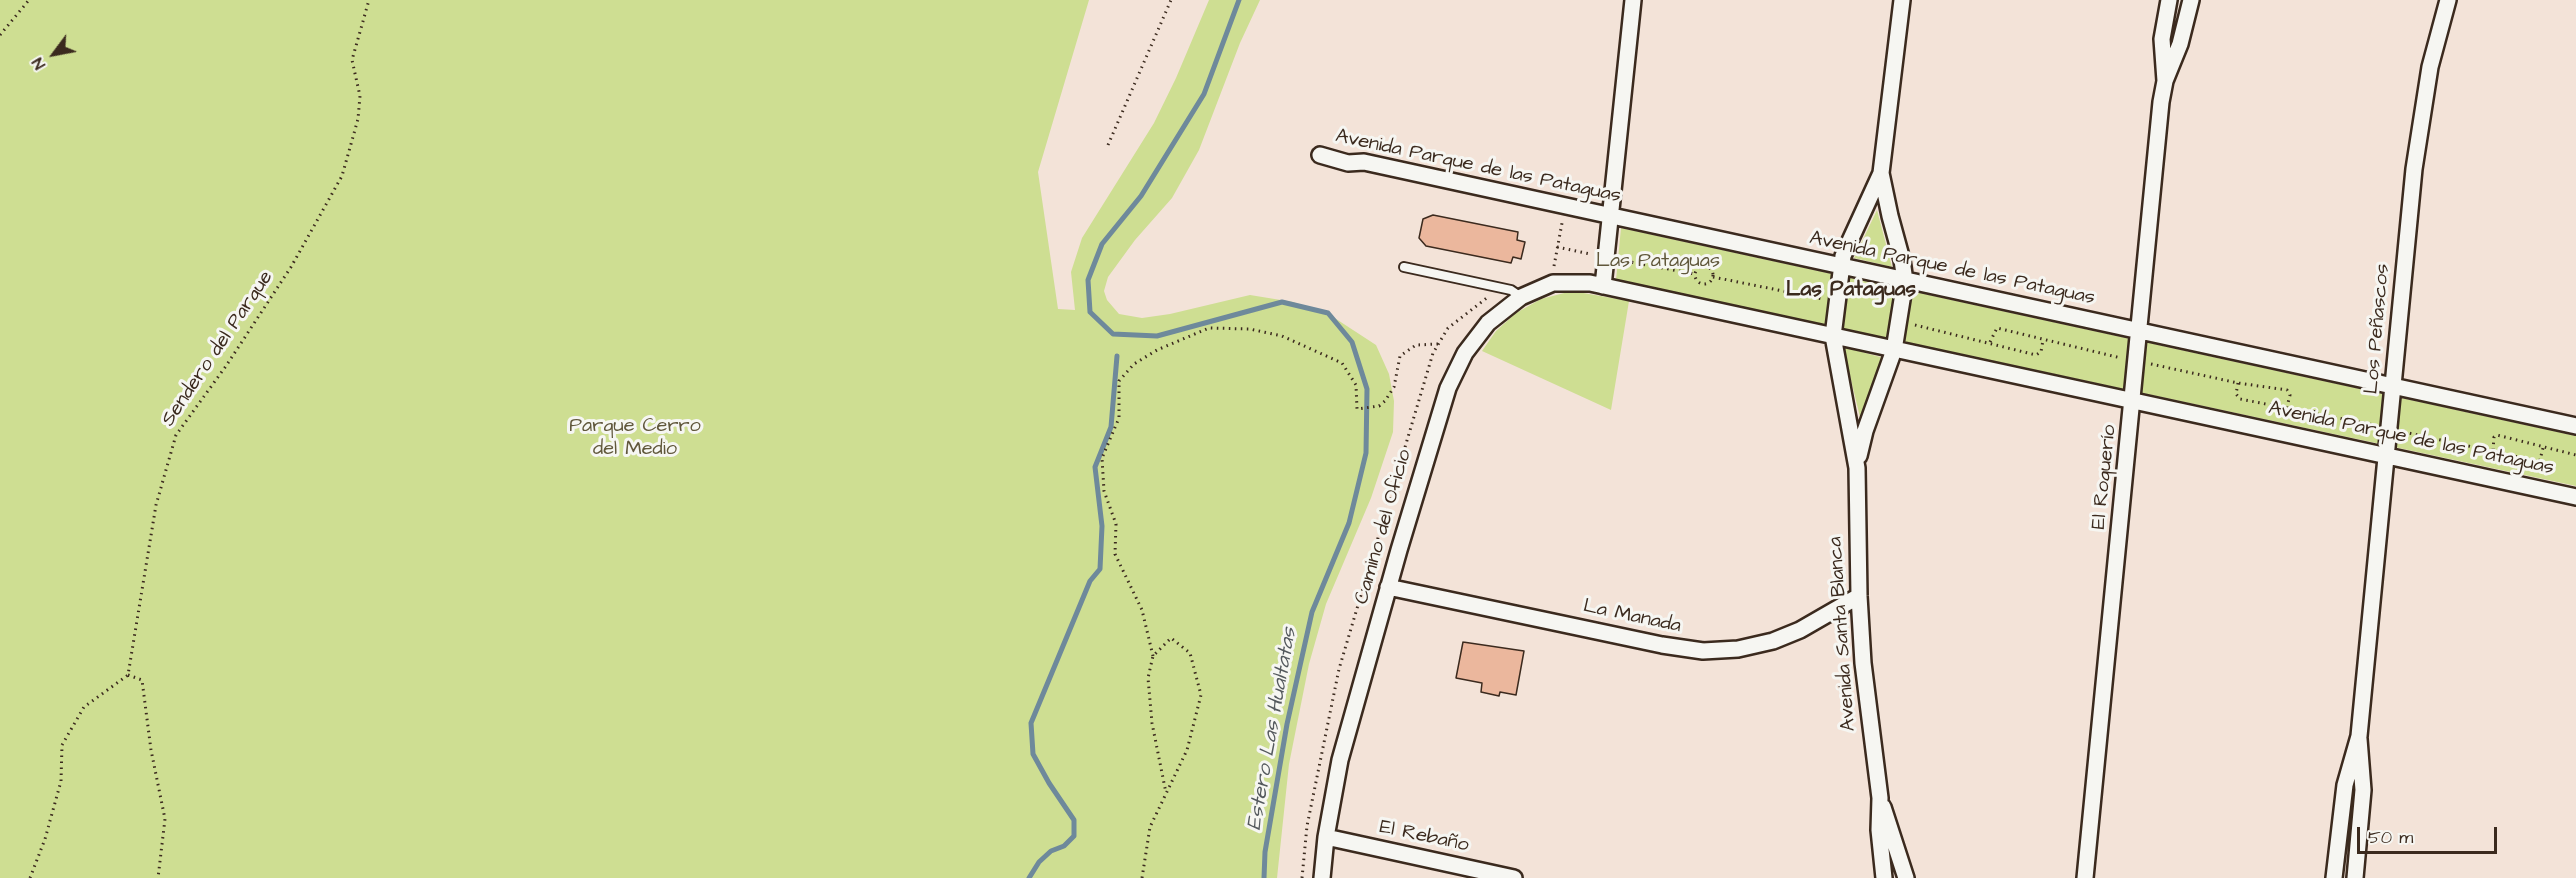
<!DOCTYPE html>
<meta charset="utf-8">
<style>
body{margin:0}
#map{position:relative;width:2576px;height:878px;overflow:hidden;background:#f3e3d8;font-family:"Architects Daughter",sans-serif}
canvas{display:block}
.north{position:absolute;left:24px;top:24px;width:60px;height:60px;-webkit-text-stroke:4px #f6f6f2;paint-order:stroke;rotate:238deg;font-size:16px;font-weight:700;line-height:24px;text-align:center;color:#3b2a1e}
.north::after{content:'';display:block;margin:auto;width:21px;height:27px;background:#3b2a1e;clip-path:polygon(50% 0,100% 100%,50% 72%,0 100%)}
.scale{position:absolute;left:2357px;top:827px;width:140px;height:27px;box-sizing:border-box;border:3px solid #3b2a1e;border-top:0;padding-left:8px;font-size:18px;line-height:21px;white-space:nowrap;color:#3b2a1e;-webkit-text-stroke:4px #f6f6f2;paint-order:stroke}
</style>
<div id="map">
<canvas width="2576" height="878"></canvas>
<div class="north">N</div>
<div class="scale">50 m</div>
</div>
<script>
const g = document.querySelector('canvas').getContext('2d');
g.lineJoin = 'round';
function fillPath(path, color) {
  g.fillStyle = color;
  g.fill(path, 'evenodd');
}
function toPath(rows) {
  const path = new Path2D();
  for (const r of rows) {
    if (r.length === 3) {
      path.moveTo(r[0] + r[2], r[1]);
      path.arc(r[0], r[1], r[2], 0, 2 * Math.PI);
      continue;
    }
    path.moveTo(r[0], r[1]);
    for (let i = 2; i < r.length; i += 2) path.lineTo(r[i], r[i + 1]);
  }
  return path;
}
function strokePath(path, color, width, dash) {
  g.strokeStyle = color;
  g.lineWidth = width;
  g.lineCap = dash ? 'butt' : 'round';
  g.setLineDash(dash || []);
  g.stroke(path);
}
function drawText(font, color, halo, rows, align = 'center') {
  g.font = font + ' "Architects Daughter",sans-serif';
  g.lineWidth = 6;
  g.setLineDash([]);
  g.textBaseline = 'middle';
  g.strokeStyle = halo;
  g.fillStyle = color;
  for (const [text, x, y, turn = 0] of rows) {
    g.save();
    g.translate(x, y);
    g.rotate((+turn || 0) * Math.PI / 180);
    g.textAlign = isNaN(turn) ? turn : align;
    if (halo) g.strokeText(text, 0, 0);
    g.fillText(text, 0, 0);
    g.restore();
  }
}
const green = toPath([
 [0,0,1089,0,1038,172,1058,309,1075,310,1071,272,1082,238,1154,123,1176,78,1209,0,1260,0,1240,43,1199,150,1172,198,1135,240,1108,277,1104,291,1107,300,1119,314,1142,318,1170,314,1250,295,1293,302,1330,315,1376,345,1389,374,1394,401,1393,432,1371,498,1326,604,1309,664,1289,764,1277,878,0,878],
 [1877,210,1892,267,1854,258],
 [1621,228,2576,436,2576,486,1616,280],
 [1572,291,1629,301,1611,410,1482,351,1496,331,1516,313,1541,299],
 [1843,347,1884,358,1860,417]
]);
const stream = toPath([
 [1239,0,1204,94,1141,196,1102,244,1088,280,1090,312,1113,334,1157,336,1282,302,1328,313,1352,342,1367,389,1366,453,1349,523,1312,612,1287,724,1265,852,1264,878],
 [1029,878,1039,862,1051,851,1064,846,1074,836,1074,820,1049,783,1033,754,1031,723,1090,581,1100,569,1102,526,1095,467,1111,427,1117,356]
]);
const building = toPath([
 [1433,215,1518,232,1517,240,1525,242,1521,259,1513,257,1511,263,1426,246,1419,238,1423,219,1433,215],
 [1463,642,1524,651,1516,695,1500,692,1499,696,1481,692,1482,683,1456,678,1463,642]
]);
const path = toPath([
 [0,35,29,0],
 [1108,145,1171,0],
 [1557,247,1590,254],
 [1620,260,1695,274],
 [1554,266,1562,223],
 [1704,275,9],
 [1713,277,1823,299],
 [1915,325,2036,355,2041,352,2043,340],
 [1990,342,1997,328,2121,358],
 [2151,364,2238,383,2287,390,2290,395,2287,407],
 [2238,383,2236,394,2240,399,2374,425],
 [2404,432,2537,461,2540,460,2543,448],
 [2493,450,2494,437,2497,435,2576,455],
 [1153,656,1142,610,1115,554,1116,524,1104,491,1102,458,1119,418,1119,381,1134,364,1157,350,1209,328,1250,329,1282,336,1342,363,1356,385,1357,409,1379,406,1385,401,1394,387,1400,356,1416,345,1439,344],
 [128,675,142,680,151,750,165,819,158,878],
 [30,878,45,839,61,781,62,745,84,707,128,675,156,505,176,435,226,366,291,267,342,176,358,119,360,96,352,60,369,0],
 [1142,878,1150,827,1187,750,1201,695,1190,653,1171,638,1153,656,1148,678,1152,723,1166,793],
 [1302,878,1307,826,1339,669,1433,353,1448,328,1488,297]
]);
const service = toPath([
 [1404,267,1511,290,1521,297]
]);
const minor = toPath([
 [2165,81,2162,39,2169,0],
 [1320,155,1348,163,1364,162,2576,426],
 [1881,173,1843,256,1833,336,1857,468,1859,596,1863,663,1880,798,1879,830,1884,878],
 [1603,286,1633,0],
 [1859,456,1865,431,1894,350,1905,281,1902,260,1890,216,1881,173,1902,0],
 [1388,587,1662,645,1703,651,1738,649,1773,641,1800,630,1859,596],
 [1883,807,1906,878],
 [1326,837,1514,878],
 [1322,878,1326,837,1340,760,1399,550,1448,388,1465,353,1488,323,1521,297,1553,283,1590,283,2576,497],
 [2085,878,2161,102,2165,81,2180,44,2191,0],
 [2334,878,2345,785,2359,736,2414,169,2430,67,2448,0],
 [2355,878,2363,790,2359,739]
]);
const streetNames = [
 ["Avenida Parque de las Pataguas",1478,167,12],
 ["Avenida Parque de las Pataguas",1952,269,12],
 ["Los Peñascos",2378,329,-85],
 ["Sendero del Parque",218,349,-56],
 ["Avenida Parque de las Pataguas",2411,439,12],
 ["El Roquerío",2105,477,-84],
 ["Camino del Oficio",1384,527,-74],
 ["La Manada",1632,617,12],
 ["Avenida Santa Blanca",1843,634,-94],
 ["El Rebaño",1424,837,12]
];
const parkNames = [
 ["Las Pataguas",1658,262],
 ["Parque Cerro",635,427],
 ["del Medio",635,450]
];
const neighbourhoodNames = [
 ["Las Pataguas",1851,291]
];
const waterNames = [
 ["Estero Las Hualtatas",1273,729,-80]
];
fillPath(green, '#cede92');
strokePath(stream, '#6e899b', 5);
fillPath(building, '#ebb79d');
strokePath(building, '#3b2a1e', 1.5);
strokePath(service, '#3b2a1e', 12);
strokePath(minor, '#3b2a1e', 20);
strokePath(path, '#3b2a1e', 3, [1.5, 4.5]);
strokePath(service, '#f6f6f2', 8);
strokePath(minor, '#f6f6f2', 15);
drawText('20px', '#3b2a1e', '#f6f6f2', streetNames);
drawText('20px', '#60573b', '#f6f6f2', parkNames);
drawText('bold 21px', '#3b2a1e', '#f6f6f2', neighbourhoodNames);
drawText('italic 21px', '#54595d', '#f6f6f2', waterNames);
</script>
